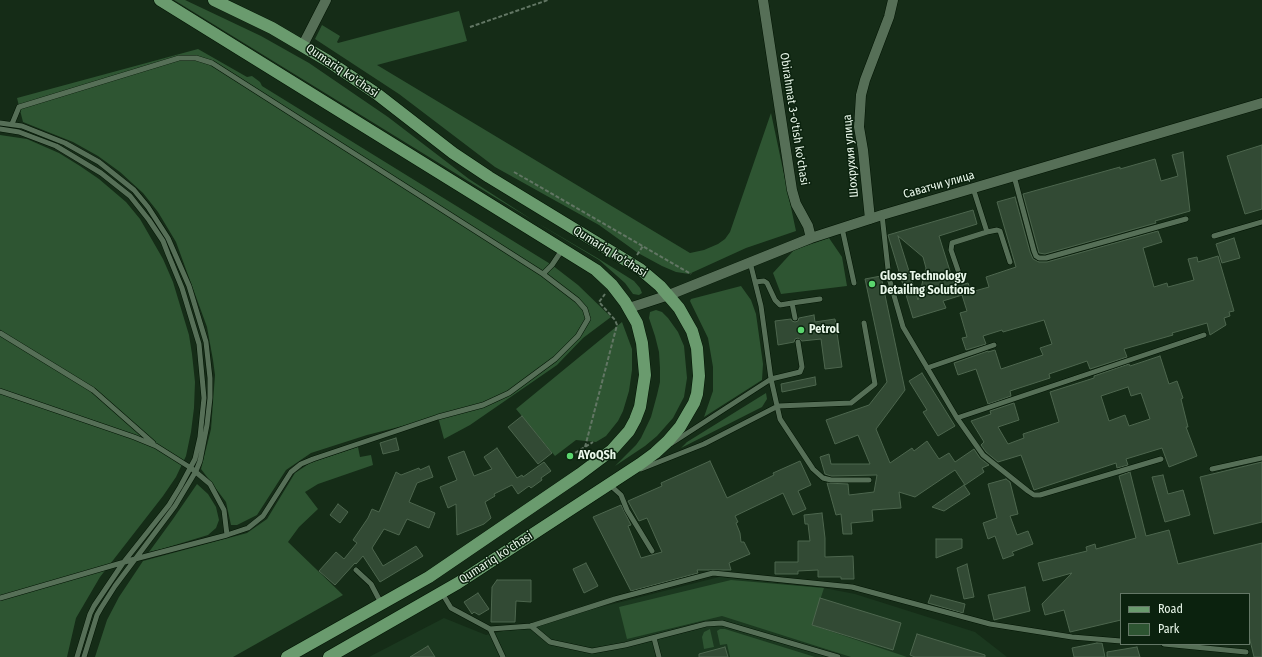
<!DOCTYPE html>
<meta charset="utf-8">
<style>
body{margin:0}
#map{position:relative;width:1262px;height:657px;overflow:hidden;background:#152c17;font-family:"Fira Sans Condensed",sans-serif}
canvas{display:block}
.legend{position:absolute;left:1120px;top:593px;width:130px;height:52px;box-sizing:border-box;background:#0b220e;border:1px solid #647766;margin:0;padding:5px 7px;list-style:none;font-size:12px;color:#e9f7ea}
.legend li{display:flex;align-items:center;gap:8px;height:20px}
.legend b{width:20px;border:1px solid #647766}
</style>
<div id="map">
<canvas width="1262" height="657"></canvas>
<ul class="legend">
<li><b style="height:5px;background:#6a9b6e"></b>Road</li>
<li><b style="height:11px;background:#2e5532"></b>Park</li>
</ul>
</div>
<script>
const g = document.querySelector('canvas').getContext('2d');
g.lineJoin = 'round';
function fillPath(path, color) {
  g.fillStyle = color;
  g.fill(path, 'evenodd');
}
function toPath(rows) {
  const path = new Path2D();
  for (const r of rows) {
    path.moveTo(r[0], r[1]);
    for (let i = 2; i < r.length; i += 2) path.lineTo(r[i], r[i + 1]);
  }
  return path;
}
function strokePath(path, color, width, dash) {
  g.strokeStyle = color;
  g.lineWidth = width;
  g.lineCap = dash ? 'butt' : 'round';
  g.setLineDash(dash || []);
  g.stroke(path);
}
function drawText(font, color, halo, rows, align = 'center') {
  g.font = font + ' "Fira Sans Condensed",sans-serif';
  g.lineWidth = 3;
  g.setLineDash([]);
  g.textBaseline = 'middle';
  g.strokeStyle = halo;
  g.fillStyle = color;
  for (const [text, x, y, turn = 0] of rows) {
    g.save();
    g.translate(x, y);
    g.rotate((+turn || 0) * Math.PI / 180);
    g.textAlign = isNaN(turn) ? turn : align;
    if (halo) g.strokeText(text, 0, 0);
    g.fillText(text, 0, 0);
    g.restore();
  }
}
const built = toPath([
 [719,577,824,588,855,594,975,632,1007,657,369,657,444,618,486,635,621,602]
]);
const green = toPath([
 [174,0,185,0,261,36,309,63,388,117,469,179,534,221,599,259,634,281,640,288,642,293,639,295,633,294,625,283,599,260,534,221,468,181],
 [459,11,467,41,377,65,690,253,704,250,718,244,725,239,730,232,771,113,796,231,746,248,689,274,676,272,662,266,638,253,599,225,495,167,399,94,315,39,322,25,340,36,337,42,338,43],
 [198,49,247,77,252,76,260,82,262,86,552,265,578,285,611,317,583,338,557,365,470,425,444,439,438,417,367,435,311,453,286,470,257,515,237,525,231,525,226,502,201,469,211,429,215,375,213,360,207,327,176,242,158,212,143,193,120,172,98,156,73,142,23,122,17,98],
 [0,135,27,139,59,153,80,166,99,179,126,202,140,219,163,259,173,282,189,335,192,354,195,382,194,408,191,432,186,456,176,477,163,496,100,577,76,618,67,657,0,657],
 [829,238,842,257,847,286,781,294,773,273,794,250],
 [741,286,751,300,756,314,763,364,762,380,704,417,713,391,713,367,708,338,690,301,691,299],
 [656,310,662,312,668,318,678,332,684,346,687,378,684,397,673,418,657,436,645,446,615,466,636,445,641,438,651,417,657,395,660,382,660,368,659,352,655,336,649,318,650,312],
 [622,322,632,349,632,370,629,391,623,411,618,421,606,436,596,442,576,440,555,456,516,409],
 [766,393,767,399,762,407,681,448,687,442],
 [358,447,360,457,371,455,373,465,318,484,305,492,318,509,299,527,288,542,343,595,233,657,95,657,107,620,119,597,143,561,247,533,267,519,295,473,310,463],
 [197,484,208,494,216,507,219,520,216,528,208,535,162,549,149,552,173,519],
 [731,580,824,588,812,625,907,657,851,657,722,616,627,639,619,607],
 [710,629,714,647,704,649,702,637,704,632],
 [720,629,725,629,815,657,730,657,727,644,720,645,717,631]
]);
const building = toPath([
 [1262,145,1262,209,1245,214,1227,156,1262,145],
 [1183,152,1190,211,1155,221,1156,223,1045,254,1039,253,1023,194,1120,167,1120,169,1155,159,1161,181,1178,176,1172,155,1183,152],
 [1015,197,1030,252,1033,259,1039,262,1047,262,1158,231,1162,242,1143,248,1154,287,1167,283,1168,287,1194,280,1188,259,1197,257,1198,262,1218,256,1234,311,1229,312,1230,316,1224,318,1226,325,1210,335,1207,323,1172,333,1173,335,1124,349,1127,357,1090,369,1087,361,1049,374,1050,378,1010,391,1011,396,988,404,976,369,958,375,954,363,988,351,988,352,995,350,1001,369,1043,355,1040,348,1052,344,1044,320,1003,332,1002,330,983,336,986,344,966,350,962,338,967,337,960,313,967,311,962,295,943,301,946,308,913,318,888,235,973,210,977,224,939,236,955,287,968,283,971,292,989,287,986,277,1016,267,997,202,1015,197],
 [898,236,923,257,926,268,918,300,898,236],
 [1234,238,1240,258,1222,263,1216,244,1234,238],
 [881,276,905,390,876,429,890,463,912,448,914,451,927,441,939,459,949,453,955,462,974,449,980,458,989,465,982,468,984,472,965,485,955,470,915,497,899,492,901,508,872,510,873,521,851,523,852,534,843,534,841,514,836,515,827,483,848,484,849,495,874,492,877,475,831,476,825,474,820,457,829,454,831,464,870,464,858,435,835,444,826,420,869,405,887,382,865,279,881,276],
 [814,315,815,322,835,319,842,367,825,369,821,339,802,341,798,338,795,339,794,342,778,345,775,321,791,319,792,321,795,322,798,321,799,318,814,315],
 [1160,356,1169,384,1177,381,1183,398,1181,399,1188,427,1186,427,1197,456,1169,467,1162,448,1126,459,1128,465,1117,468,1116,463,1034,490,1021,455,998,462,986,452,981,445,984,442,971,421,991,414,990,411,1014,403,1019,420,998,427,1008,444,1024,438,1023,434,1059,422,1050,392,1094,378,1094,376,1129,364,1130,366,1160,356],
 [1128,387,1131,396,1141,393,1150,419,1129,426,1125,415,1109,421,1101,396,1128,387],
 [922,373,955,426,938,436,923,412,927,410,909,381,922,373],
 [815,377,816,385,782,392,781,384,815,377],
 [522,416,552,453,538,464,508,427,522,416],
 [396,438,399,450,383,454,380,443,396,438],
 [497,448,517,478,522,475,523,477,544,462,551,471,541,478,542,480,531,488,529,486,518,494,512,485,494,494,495,496,485,502,491,518,484,524,457,535,456,504,448,508,440,487,457,480,448,457,464,451,474,476,492,469,484,457,497,448],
 [710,461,727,498,774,475,773,473,800,461,811,485,798,491,806,509,793,515,783,493,735,516,738,522,736,523,740,533,741,542,744,542,750,554,729,563,731,570,697,570,698,573,631,591,593,517,621,505,631,525,628,526,641,558,662,552,647,518,639,521,628,501,662,486,661,483,710,461],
 [1262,462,1262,522,1214,534,1200,477,1262,462],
 [429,466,433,477,417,483,409,502,435,513,429,528,407,519,399,535,384,529,372,548,383,566,416,546,423,556,380,582,363,556,356,564,355,563,335,585,319,571,336,552,344,559,357,543,353,540,368,518,372,509,379,512,396,472,401,475,419,468,420,470,429,466],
 [1130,472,1146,536,1169,530,1178,564,1262,543,1262,657,1254,657,1249,636,1249,594,1121,594,1121,620,1070,632,1064,610,1045,615,1042,604,1072,573,1043,581,1038,563,1087,551,1086,547,1095,544,1096,549,1136,538,1119,476,1130,472],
 [1163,475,1168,494,1183,490,1190,515,1165,522,1152,477,1163,475],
 [1006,479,1010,482,1018,514,1010,516,1017,535,1028,531,1033,544,1012,552,1014,555,1003,559,995,536,988,539,983,523,997,518,988,484,1006,479],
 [964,485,970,494,944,511,932,507,964,485],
 [338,504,348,512,340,523,330,515,338,504],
 [822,513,825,538,825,557,853,556,854,579,841,579,841,577,818,577,818,570,798,571,798,574,775,574,775,562,798,562,798,541,810,541,808,524,805,524,804,515,822,513],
 [936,539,962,539,962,548,936,558,936,539],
 [586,563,598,586,584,593,573,569,586,563],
 [967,564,974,597,964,599,957,568,967,564],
 [497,580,531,580,531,602,516,601,515,622,491,622,492,587,497,580],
 [1025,587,1030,611,994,620,988,595,1025,587],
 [478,593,489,609,479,615,474,612,472,614,464,602,478,593],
 [931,595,965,604,963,613,928,603,931,595],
 [820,598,901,623,893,650,812,625,820,598],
 [917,634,985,655,985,657,915,657,910,655,917,634],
 [1097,643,1102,643,1105,657,1074,657,1072,648,1097,643],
 [428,646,435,657,410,657,428,646],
 [725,647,728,657,699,657,699,654,725,647],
 [1137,647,1140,657,1107,657,1107,652,1137,647]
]);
const path = toPath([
 [470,27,548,0],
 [514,172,691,274],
 [637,255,643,246],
 [585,447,617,325,615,320,599,302,605,294],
 [570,456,593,442]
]);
const lane = toPath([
 [0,123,22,126,65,143,99,162,134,190,148,207,168,238,189,286,206,342,210,378,210,398,207,425,200,461,196,471,175,506,115,586,101,608,97,615,84,657],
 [0,129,19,132,56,146,101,173,130,196,149,220,163,241,168,254,182,288,199,344,204,398,200,437,195,459,180,487,169,505,123,563,94,606,90,614,77,657],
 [1014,176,1034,251,1036,256,1039,258,1046,258,1186,219],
 [882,215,889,278,903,327,957,418,983,455,1028,491,1034,495,1040,495,1161,459],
 [842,228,854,283],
 [987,232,997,230,1000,231,1010,262],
 [1214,236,1262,222],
 [750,262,761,306,771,379,780,419,813,469,823,478,831,480,869,480],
 [543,274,552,265,562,250],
 [961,279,951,250,952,243,987,232,973,188],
 [755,282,764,281,767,283,775,300,780,305,792,303,795,318],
 [792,303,820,299],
 [0,333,93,390,153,443],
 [927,368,994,345],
 [0,391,134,437,156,446,191,468,210,484,224,510,227,535],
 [957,418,1204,335],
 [672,443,771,379,800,372,802,367,798,342],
 [641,469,704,444,778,406,851,403,875,384,864,323],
 [1212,469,1262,458],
 [610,485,621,495,627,510,652,551],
 [356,570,371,584,381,603],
 [442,593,451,608,490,629,531,626,615,599,713,573,852,587,990,624,1072,637,1121,641],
 [0,598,135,559,227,535,248,528,263,516,291,472,301,464,313,459,438,417,483,405,509,393,555,359,578,336,588,319,585,309,577,300,543,274,212,63,196,58,179,58,19,107,12,124],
 [531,626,550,642,592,651,625,645,706,624,722,623,838,657],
 [490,629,503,657],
 [654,638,659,657],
 [1164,644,1246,652]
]);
const street = toPath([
 [763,0,792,190,796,204,808,226,811,238],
 [303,45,326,0],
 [870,219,863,150,859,127,861,95,865,80,889,17,893,0],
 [629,308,669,295,811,238,882,215,1262,103]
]);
const primary = toPath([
 [160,0,596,270,612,285,625,302,637,323,642,343,645,375,640,407,635,420,629,431,612,450,580,474,429,577,287,657],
 [214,0,272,28,328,61,377,94,453,153,489,177,640,269,660,286,679,308,692,331,697,348,699,376,697,394,694,403,680,427,668,441,655,453,640,464,458,583,329,657]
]);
const markers = [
 [872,284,4,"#5bd56e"],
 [801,330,4,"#5bd56e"],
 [570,456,4,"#5bd56e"]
];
const streetNames = [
 ["Qumariq ko'chasi",342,71,34],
 ["Obirahmat 3-o'tish ko'chasi",794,119,81],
 ["Шохрухия улица",851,156,-95],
 ["Саватчи улица",939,185,-16],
 ["Qumariq ko'chasi",610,252,32],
 ["Qumariq ko'chasi",496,558,-33]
];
const poiNames = [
 ["Gloss Technology",880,277],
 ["Detailing Solutions",880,291],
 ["Petrol",809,330],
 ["AYoQSh",578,456]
];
fillPath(built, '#1b381f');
fillPath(green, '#2e5532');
fillPath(building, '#324a34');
strokePath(building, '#4d664e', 1);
strokePath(lane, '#011403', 6);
strokePath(street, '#011403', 11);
strokePath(primary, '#011403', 13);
strokePath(path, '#627664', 2, [4, 2]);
strokePath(lane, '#566f57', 5);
strokePath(street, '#566f57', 10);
strokePath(primary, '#6a9b6e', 12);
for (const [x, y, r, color] of markers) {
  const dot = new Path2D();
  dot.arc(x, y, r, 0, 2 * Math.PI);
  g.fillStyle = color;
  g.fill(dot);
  strokePath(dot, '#0b220e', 1.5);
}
drawText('12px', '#e9f7ea', '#0b220e', streetNames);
drawText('bold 12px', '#e9f7ea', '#0b220e', poiNames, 'left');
</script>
